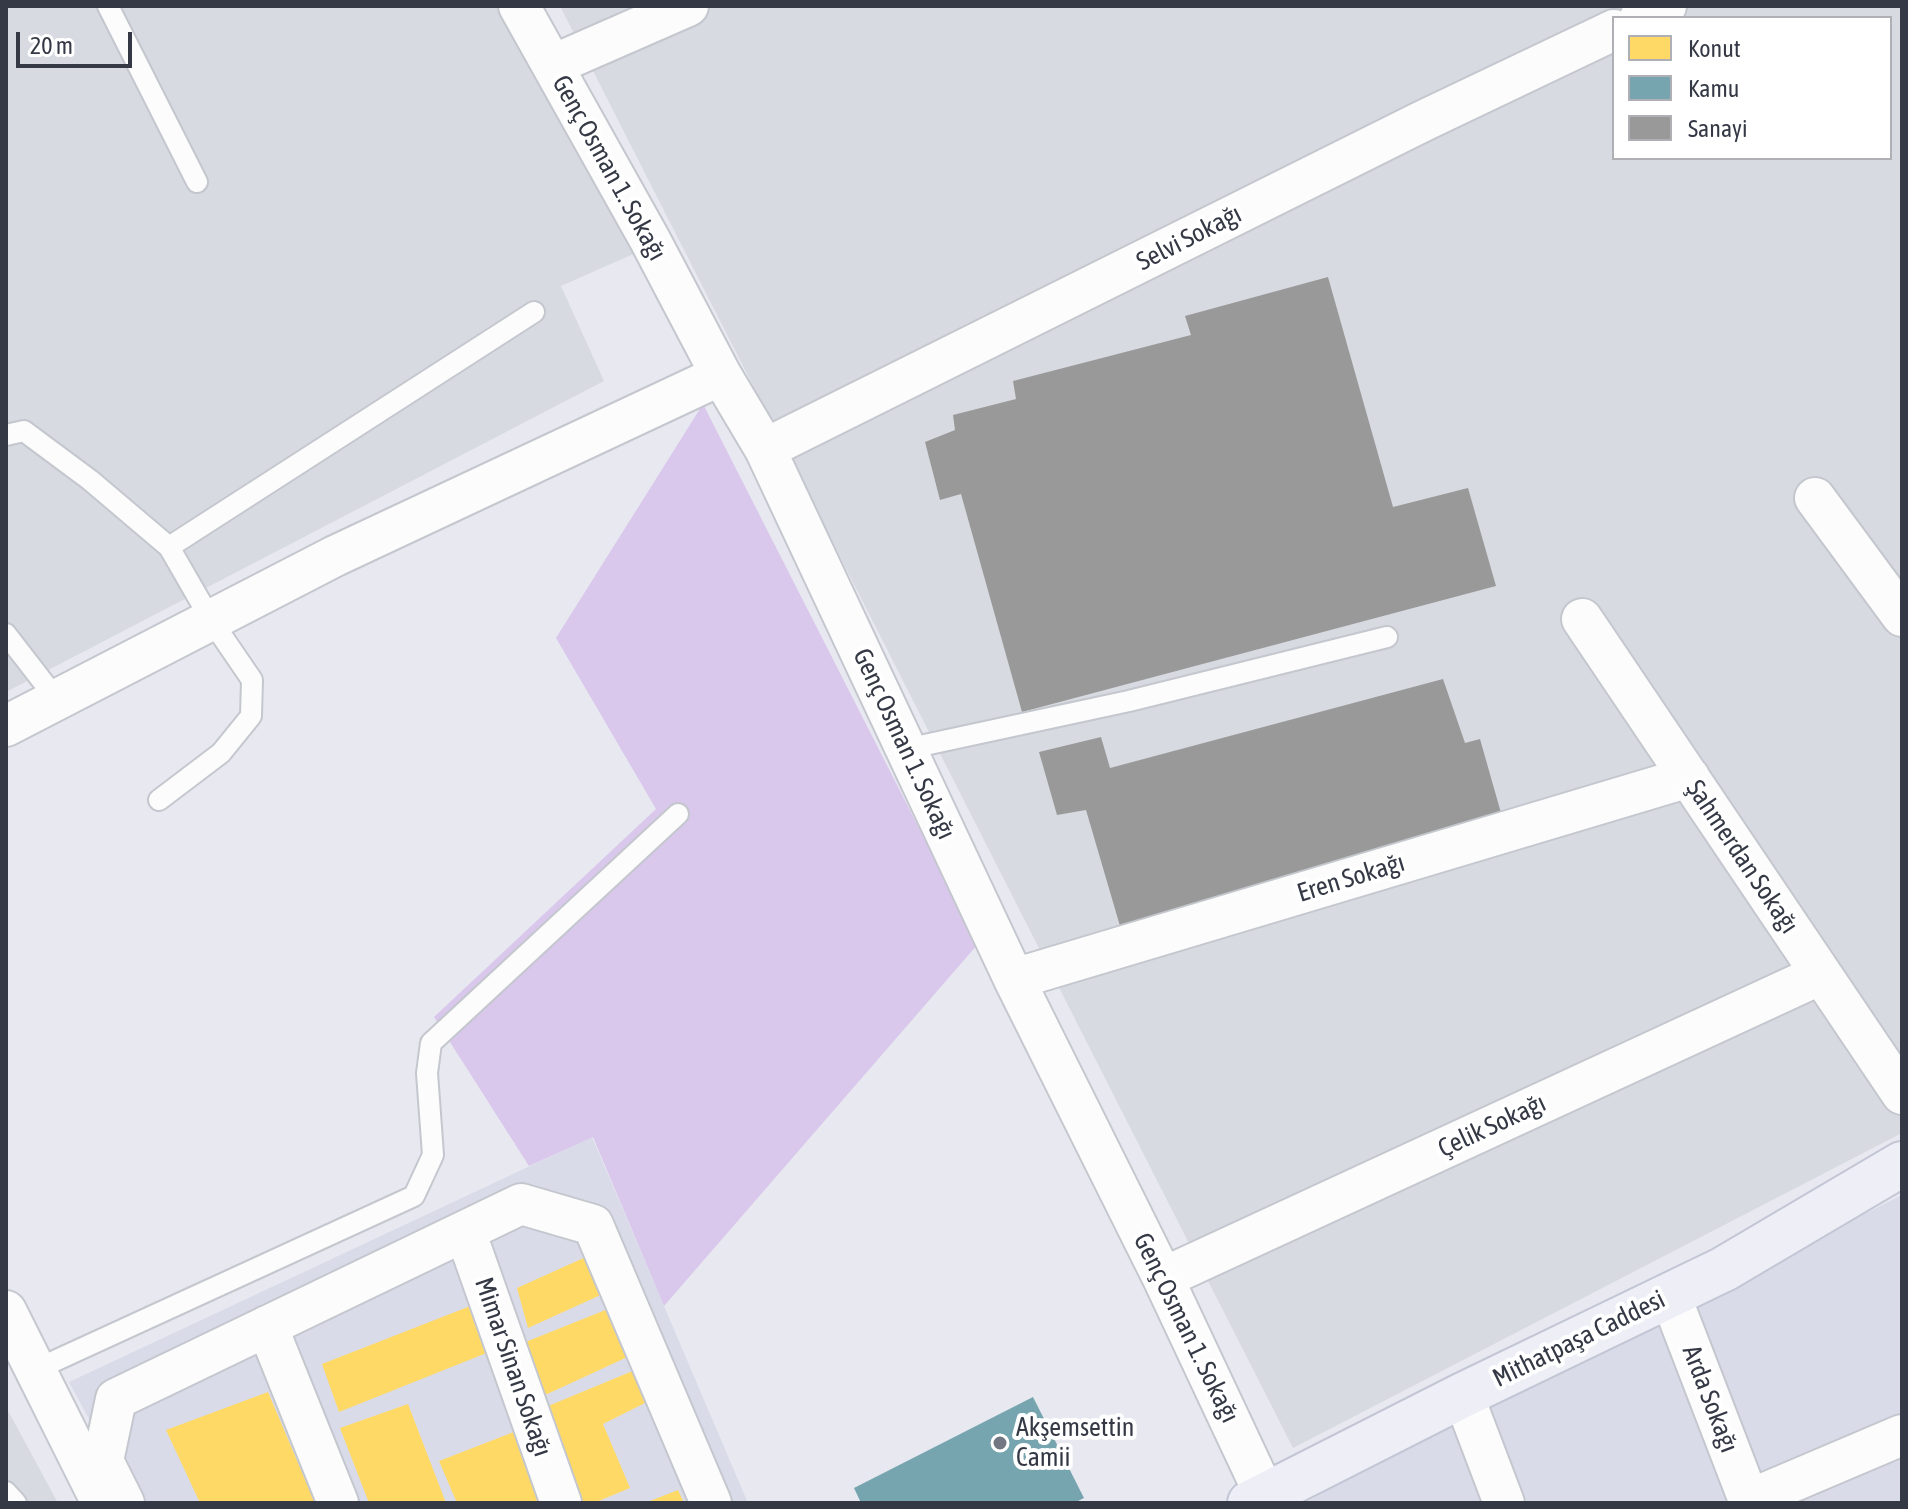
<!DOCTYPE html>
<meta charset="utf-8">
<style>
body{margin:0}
#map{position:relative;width:1908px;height:1509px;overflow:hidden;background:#e8e9f0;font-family:"Asap Condensed",sans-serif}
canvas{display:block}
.frame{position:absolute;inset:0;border:8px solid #343945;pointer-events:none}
.legend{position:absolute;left:1612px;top:16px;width:280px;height:144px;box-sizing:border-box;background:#fff;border:2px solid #aeb0b5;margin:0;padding:10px 14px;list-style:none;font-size:24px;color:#343945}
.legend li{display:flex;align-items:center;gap:16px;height:40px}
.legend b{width:40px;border:2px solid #aeb0b5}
.scale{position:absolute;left:16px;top:32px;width:116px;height:36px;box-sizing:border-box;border:4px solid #343945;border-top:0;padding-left:10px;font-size:24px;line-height:28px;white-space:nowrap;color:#343945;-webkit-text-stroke:6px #fff;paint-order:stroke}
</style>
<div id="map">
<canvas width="1908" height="1509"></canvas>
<div class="frame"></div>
<ul class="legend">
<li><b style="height:22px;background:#ffd966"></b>Konut</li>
<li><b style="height:22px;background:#76a5af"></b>Kamu</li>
<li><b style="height:22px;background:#999"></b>Sanayi</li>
</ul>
<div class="scale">20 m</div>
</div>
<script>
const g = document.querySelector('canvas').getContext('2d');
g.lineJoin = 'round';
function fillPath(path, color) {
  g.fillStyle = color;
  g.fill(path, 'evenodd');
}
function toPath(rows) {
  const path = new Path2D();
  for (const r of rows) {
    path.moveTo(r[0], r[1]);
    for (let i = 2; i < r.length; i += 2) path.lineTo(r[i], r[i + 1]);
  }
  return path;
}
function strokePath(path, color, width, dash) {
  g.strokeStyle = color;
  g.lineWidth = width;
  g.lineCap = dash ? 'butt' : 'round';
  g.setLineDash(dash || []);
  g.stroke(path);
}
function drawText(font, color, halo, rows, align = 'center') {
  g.font = font + ' "Asap Condensed",sans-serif';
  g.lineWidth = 8;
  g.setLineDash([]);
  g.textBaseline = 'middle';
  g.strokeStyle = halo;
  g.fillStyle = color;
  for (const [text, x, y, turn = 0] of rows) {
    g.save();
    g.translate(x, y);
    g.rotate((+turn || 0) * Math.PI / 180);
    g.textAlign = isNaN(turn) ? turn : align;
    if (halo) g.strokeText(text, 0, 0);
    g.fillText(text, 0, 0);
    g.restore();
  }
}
const residential = toPath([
 [592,1137,748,1503,134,1503,69,1382],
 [1902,1195,1902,1503,1305,1503,1409,1443]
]);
const industrial = toPath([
 [6,6,497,6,638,252,561,286,604,381,6,692],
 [560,6,1902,6,1902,1133,1293,1448],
 [1614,18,1890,18,1890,158,1614,158],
 [6,1407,58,1503,6,1503]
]);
const green = toPath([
 [703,404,978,944,664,1306,593,1137,529,1166,434,1017,656,809,556,638]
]);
const homes = toPath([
 [588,1256,605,1293,528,1328,517,1288],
 [473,1305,489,1352,339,1412,322,1364],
 [613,1307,634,1354,543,1396,523,1343],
 [635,1370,649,1401,603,1424,630,1488,594,1503,575,1503,541,1409],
 [268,1392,315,1503,200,1503,166,1430],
 [408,1404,446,1503,369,1503,340,1428],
 [519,1430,550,1503,457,1503,439,1461],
 [678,1490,684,1503,645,1503]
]);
const public = toPath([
 [1033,1397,1084,1498,1074,1503,861,1503,854,1488]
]);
const industry = toPath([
 [1328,277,1393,507,1468,488,1496,586,1022,712,961,494,940,500,925,442,955,430,953,415,1016,399,1013,381,1191,335,1185,316],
 [1443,679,1465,743,1480,739,1503,820,1120,926,1086,810,1057,815,1039,752,1101,737,1110,768]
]);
const lane = toPath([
 [108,6,197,182],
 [6,435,24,431,90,480,169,547,211,620,252,680,251,716,221,753,159,800],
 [169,547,534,312],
 [6,634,57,700],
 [906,749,1129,701,1387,637],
 [35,1370,414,1196,433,1155,427,1073,431,1043,678,814],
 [6,1492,16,1503]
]);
const street = toPath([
 [519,6,650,240,721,375,765,449,1014,979,1163,1278,1265,1495],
 [1640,18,1666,6],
 [553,65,688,6],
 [765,449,1423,121,1614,30],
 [1815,498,1902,616],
 [1582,619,1902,1094],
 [6,726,335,556,721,375],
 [1014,979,1689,777],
 [465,1231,561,1503],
 [1163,1278,1821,974],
 [1670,1295,1750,1503],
 [6,1311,100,1499],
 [267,1326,338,1503],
 [1463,1395,1504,1503],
 [1749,1500,1902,1435],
 [124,1503,103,1461,116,1399,521,1204,593,1225,711,1503]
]);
const secondary = toPath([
 [1250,1503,1463,1395,1724,1269,1902,1164]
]);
const markers = [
 [1000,1443,8,"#737781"]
];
const streetNames = [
 ["Genç Osman 1. Sokağı",609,168,61],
 ["Selvi Sokağı",1189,238,-27],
 ["Genç Osman 1. Sokağı",904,744,65],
 ["Şahmerdan Sokağı",1742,857,56],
 ["Eren Sokağı",1351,878,-17],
 ["Çelik Sokağı",1492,1126,-25],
 ["Genç Osman 1. Sokağı",1186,1328,64],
 ["Mithatpaşa Caddesi",1579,1339,-26],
 ["Mimar Sinan Sokağı",513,1367,71],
 ["Arda Sokağı",1710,1399,69]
];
const poiNames = [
 ["Akşemsettin",1016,1428],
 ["Camii",1016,1458]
];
fillPath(residential, '#d9dce8');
fillPath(industrial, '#d7dae1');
fillPath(green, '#d9c7ec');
fillPath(homes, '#ffd966');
fillPath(public, '#76a5af');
fillPath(industry, '#999');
strokePath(lane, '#c4c7ce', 24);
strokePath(street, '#c4c7ce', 44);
strokePath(secondary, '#c3c6d4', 48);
strokePath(lane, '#fcfcfd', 20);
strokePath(street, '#fcfcfd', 40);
strokePath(secondary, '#eeeff6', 44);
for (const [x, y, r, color] of markers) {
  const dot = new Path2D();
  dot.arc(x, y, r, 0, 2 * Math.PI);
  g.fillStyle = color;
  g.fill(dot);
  strokePath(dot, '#fff', 3);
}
drawText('26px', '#343945', '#fff', streetNames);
drawText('26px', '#343945', '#fff', poiNames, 'left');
</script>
